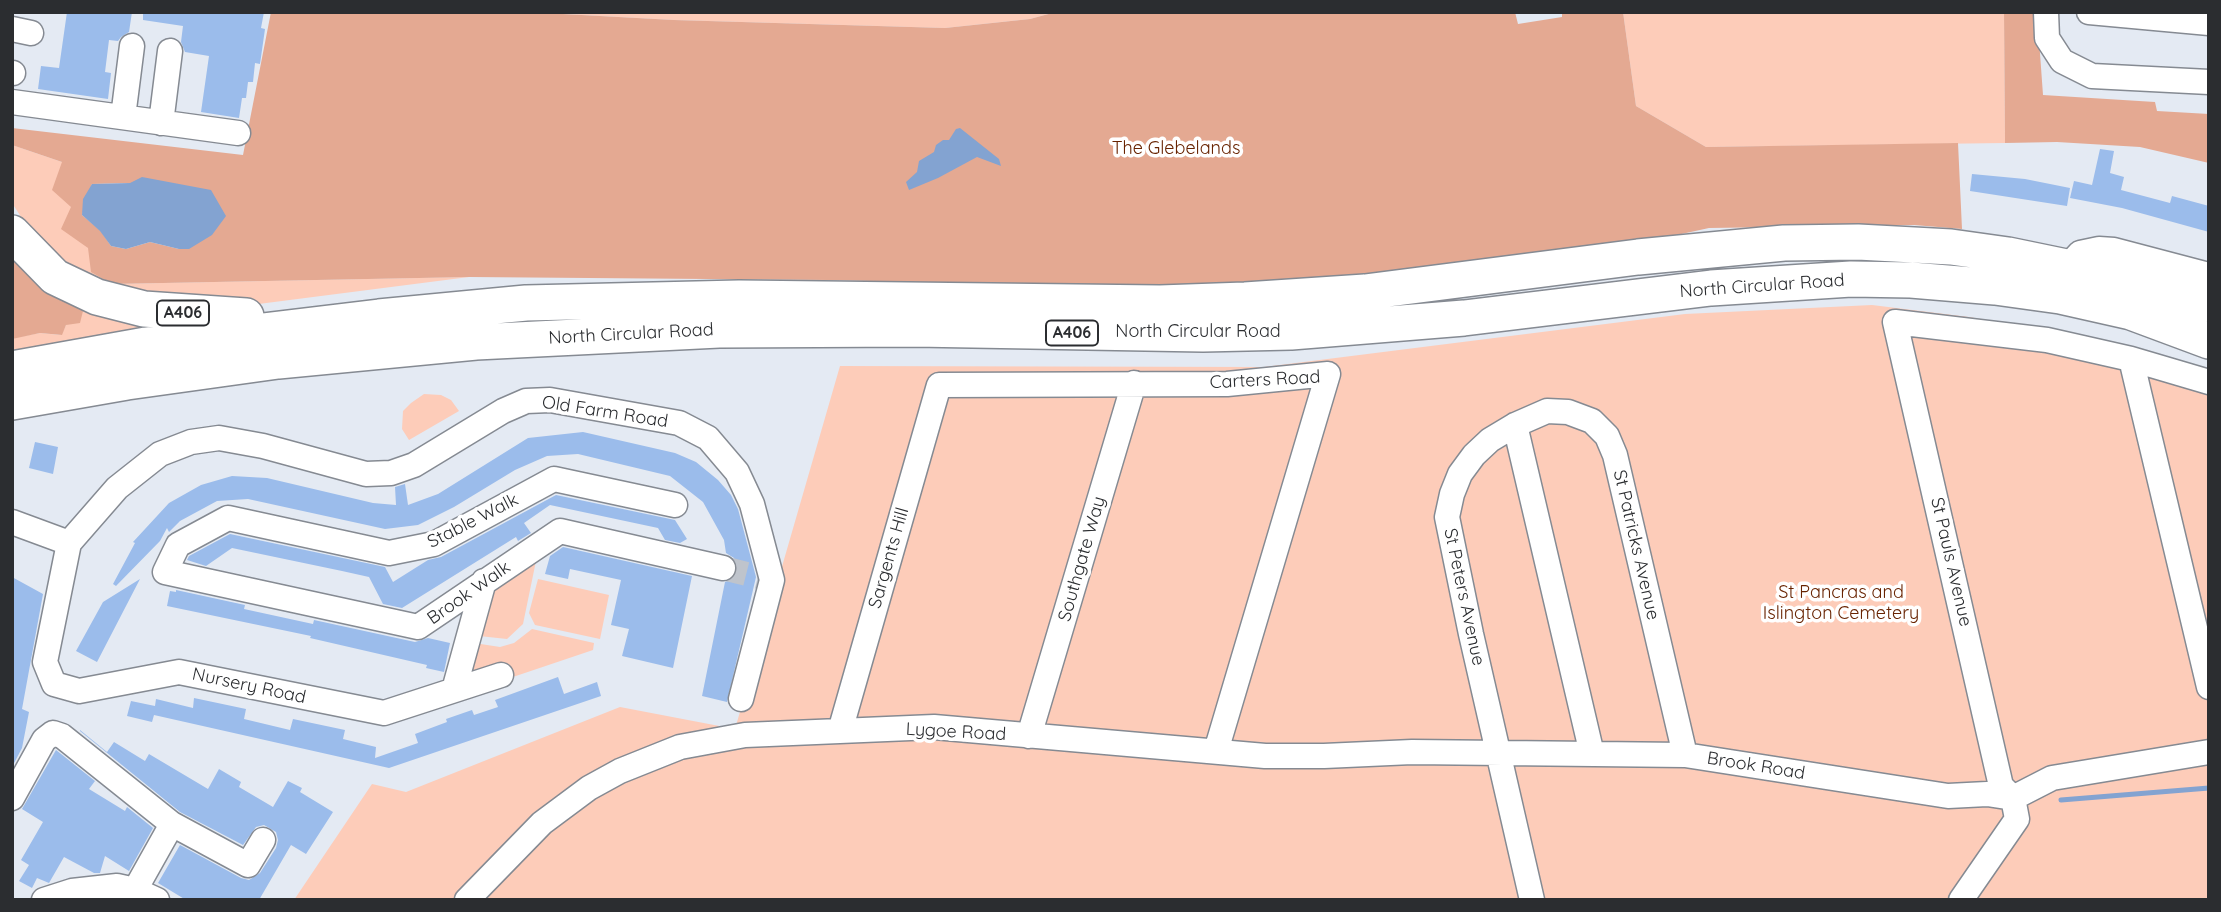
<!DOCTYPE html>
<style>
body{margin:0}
#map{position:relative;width:2221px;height:912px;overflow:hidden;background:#e4eaf3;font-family:Quicksand,sans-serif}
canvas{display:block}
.frame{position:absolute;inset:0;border:14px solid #2b2d30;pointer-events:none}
</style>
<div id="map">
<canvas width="2221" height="912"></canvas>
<div class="frame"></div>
</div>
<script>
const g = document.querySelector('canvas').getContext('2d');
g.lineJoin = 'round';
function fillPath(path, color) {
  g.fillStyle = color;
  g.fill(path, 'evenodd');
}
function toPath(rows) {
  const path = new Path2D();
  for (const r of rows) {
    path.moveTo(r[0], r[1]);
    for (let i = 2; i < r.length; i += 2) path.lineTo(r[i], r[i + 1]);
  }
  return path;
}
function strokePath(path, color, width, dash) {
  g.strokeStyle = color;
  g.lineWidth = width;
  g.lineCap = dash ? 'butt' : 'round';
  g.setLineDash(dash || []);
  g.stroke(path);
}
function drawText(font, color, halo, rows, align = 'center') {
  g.font = font + ' Quicksand,sans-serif';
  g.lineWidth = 7;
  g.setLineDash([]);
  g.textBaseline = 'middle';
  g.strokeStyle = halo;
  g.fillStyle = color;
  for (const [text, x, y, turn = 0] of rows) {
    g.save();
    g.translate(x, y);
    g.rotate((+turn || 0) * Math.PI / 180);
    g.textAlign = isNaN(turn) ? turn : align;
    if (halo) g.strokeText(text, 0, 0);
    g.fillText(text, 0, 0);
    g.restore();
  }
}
const green = toPath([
 [526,12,1056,12,1030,19,945,28,674,20],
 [1623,12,2004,12,2005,143,1706,147,1636,106],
 [12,145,62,162,71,207,88,248,112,284,469,277,243,306,143,298,73,270,36,240,12,203],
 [1872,305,1969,317,2074,335,2209,371,2209,900,294,900,372,784,406,792,620,707,735,729,840,366,1264,367,1685,314],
 [84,307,143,315,144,328,12,351,12,339,18,337,40,333,61,335,66,325],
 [424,394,441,395,451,400,459,411,409,440,402,429,403,411,411,403],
 [536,561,523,624,507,639,479,636,487,595],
 [538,579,609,595,600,639,535,625,529,613],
 [532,629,594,643,593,650,507,679,477,676,469,667,474,643,500,647,514,643]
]);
const forest = toPath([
 [271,12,526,12,674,20,945,28,1030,19,1056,12,1515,12,1518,24,1562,17,1562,12,1623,12,1636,106,1706,147,1958,143,1962,229,1914,225,1709,228,1663,238,1359,279,1177,288,827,280,470,277,112,284,91,272,88,248,61,229,71,207,52,190,62,162,12,145,12,128,243,155],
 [130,183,179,249,150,242,126,249,111,246,101,231,82,215,92,184],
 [2004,12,2037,12,2043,95,2155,102,2157,111,2209,114,2209,163,2140,147,2057,142,2005,143],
 [12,251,84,307,80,323,66,325,62,335,40,333,12,339]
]);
const water = toPath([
 [960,128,999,159,1001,166,977,157,938,178,909,190,906,182,917,172,919,161,934,152,936,145,943,140,949,140,956,129],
 [142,177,211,190,226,216,212,235,189,249,179,249,150,242,126,249,111,246,100,231,82,215,83,199,92,184,130,183]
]);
const stream = toPath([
 [2061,800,2209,788]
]);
const building = toPath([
 [67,12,132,12,129,32,121,37,118,41,109,40,105,72,111,73,108,99,38,89,41,66,59,68],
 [143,12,264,12,261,28,265,29,260,64,255,63,253,82,248,82,246,98,242,98,239,118,201,112,209,56,185,52,181,42,183,26,143,20],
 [2100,149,2114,151,2110,173,2124,177,2121,190,2170,203,2172,196,2209,206,2209,232,2122,208,2070,198,2074,181,2092,185],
 [1972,174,2025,179,2070,188,2067,206,1970,191],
 [583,432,675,453,696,462,718,480,731,495,738,509,756,577,727,702,702,696,725,582,734,578,737,564,734,558,726,553,724,540,703,502,670,476,578,454,547,456,515,470,454,507,418,525,385,529,248,499,217,501,180,521,169,532,167,528,160,541,116,586,113,584,135,543,133,542,169,503,201,485,232,476,267,478,373,503,396,505,395,487,405,484,408,505,438,494,528,438],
 [35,442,58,447,53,474,29,468],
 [556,495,675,520,687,539,680,543,665,540,658,528,550,505,524,523,531,533,518,541,516,537,402,608,383,604,369,577,342,571,232,548,206,566,187,560,189,556,230,534,385,567,393,582,428,560,441,557],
 [563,547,692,576,673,668,622,656,629,629,611,625,621,580,570,569,568,579,545,574,550,556],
 [12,577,43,594,22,709,29,712,22,748,12,767],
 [140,579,97,662,76,651,103,602],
 [176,590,245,605,244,609,313,624,314,620,415,642,428,638,450,643,444,672,426,668,427,665,310,638,311,636,167,606,170,591,176,592],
 [558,677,564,694,597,682,601,696,389,768,154,715,152,722,127,716,131,701,155,706,156,699,193,708,194,698,246,709,244,719,290,730,293,719,345,730,343,739,376,747,375,758,418,743,415,734,447,722,446,719,472,710,474,715,498,707,495,700],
 [80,730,107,752,114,742,145,761,149,754,208,789,219,769,241,782,239,787,273,807,288,781,302,788,300,792,333,812,306,854,291,845,259,900,186,900,158,883,180,845,241,878,249,880,260,873,276,848,278,840,276,832,264,825,256,827,243,845,180,812,80,731],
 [56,750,95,781,89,789,125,811,127,807,153,828,129,871,105,856,100,873,94,873,64,857,49,883,37,878,32,888,19,881,29,865,21,860,43,822,22,809]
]);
const minorTunnel = toPath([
 [723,568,759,577]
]);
const minor = toPath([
 [2046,12,2047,38,2062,61,2092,76,2209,82],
 [2089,12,2209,23],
 [12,29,31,33],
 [12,73,13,73],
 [12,102,238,133],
 [123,117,132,46],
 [161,123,170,51],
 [2068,266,2080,253,2099,249,2114,250,2209,275],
 [2131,359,2209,687],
 [1515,425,1592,754],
 [675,505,554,479,434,544,389,553,228,518,178,545,165,572,418,627,560,531,723,568],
 [12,522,69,543],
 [501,675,384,713,179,672,79,691,54,684,45,662,69,543,117,488,160,454,191,442,219,438,263,446,366,474,391,473,414,465,503,411,526,401,550,400,679,423,708,438,737,472,752,504,772,580,741,699],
 [454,690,484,581],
 [840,731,939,385,1227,384,1328,374,1216,751],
 [1029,736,1134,383],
 [12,798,44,740,53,733,62,736,172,824],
 [2013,798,2001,786,1895,322,2047,340,2131,359,2209,382],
 [135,890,172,824,248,865,263,840],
 [44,900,72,891,117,886,135,890,157,900],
 [467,900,542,823,589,788,620,771,680,747,745,735,934,727,1265,756,1324,756,1412,752,1685,755,1948,796,1987,794,2013,798],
 [1532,900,1471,634,1447,517,1452,494,1460,474,1474,455,1490,440,1515,425,1547,411,1568,412,1592,421,1607,436,1615,455,1685,755],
 [1961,900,2017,819,2013,798,2052,778,2209,752]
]);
const highway = toPath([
 [12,233,55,277,97,297,144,309,246,316],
 [12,369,146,345,379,317,526,303,739,298,1160,303,1245,300,1365,292,1638,257,1784,243,1858,242,1951,247,2008,255,2134,281,2209,304],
 [12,402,127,382,278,361,476,342,719,330,915,329,1203,334,1291,332,1464,318,1711,288,1851,279,1911,280,1995,287,2060,296,2131,312,2209,341]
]);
const shields = [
 [183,313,52],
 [1072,333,52]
];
const shieldNames = [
 ["A406",183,313],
 ["A406",1072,333]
];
const parkNames = [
 ["The Glebelands",1176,149],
 ["St Pancras and",1841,593],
 ["Islington Cemetery",1841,614]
];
const streetNames = [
 ["North Circular Road",1762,286,-4],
 ["North Circular Road",1198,332],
 ["North Circular Road",631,334,-3],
 ["Carters Road",1265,380,-3],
 ["Old Farm Road",605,412,9],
 ["Stable Walk",473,521,-27],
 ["St Patricks Avenue",1636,545,77],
 ["Sargents Hill",889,558,-74],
 ["Southgate Way",1082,559,-74],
 ["St Pauls Avenue",1951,562,77],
 ["Brook Walk",469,593,-35],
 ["St Peters Avenue",1464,597,78],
 ["Nursery Road",249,686,12],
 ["Lygoe Road",956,732,3],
 ["Brook Road",1756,766,9]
];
fillPath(green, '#fdccb9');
fillPath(forest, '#e4a992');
fillPath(water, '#83a3d1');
strokePath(stream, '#83a3d1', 5);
fillPath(building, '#9bbceb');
strokePath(minorTunnel, '#bfc4cc', 24, [24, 12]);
strokePath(minor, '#858a92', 27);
strokePath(highway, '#858a92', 38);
strokePath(minor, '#fff', 24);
strokePath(highway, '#fff', 35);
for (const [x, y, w] of shields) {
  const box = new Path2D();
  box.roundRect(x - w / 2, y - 12.5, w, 25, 5);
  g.fillStyle = '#fff';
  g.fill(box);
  strokePath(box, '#2b2d30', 2);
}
drawText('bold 16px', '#2b2d30', null, shieldNames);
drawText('18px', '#682301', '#fff', parkNames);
drawText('18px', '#2b2d30', '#fff', streetNames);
</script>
